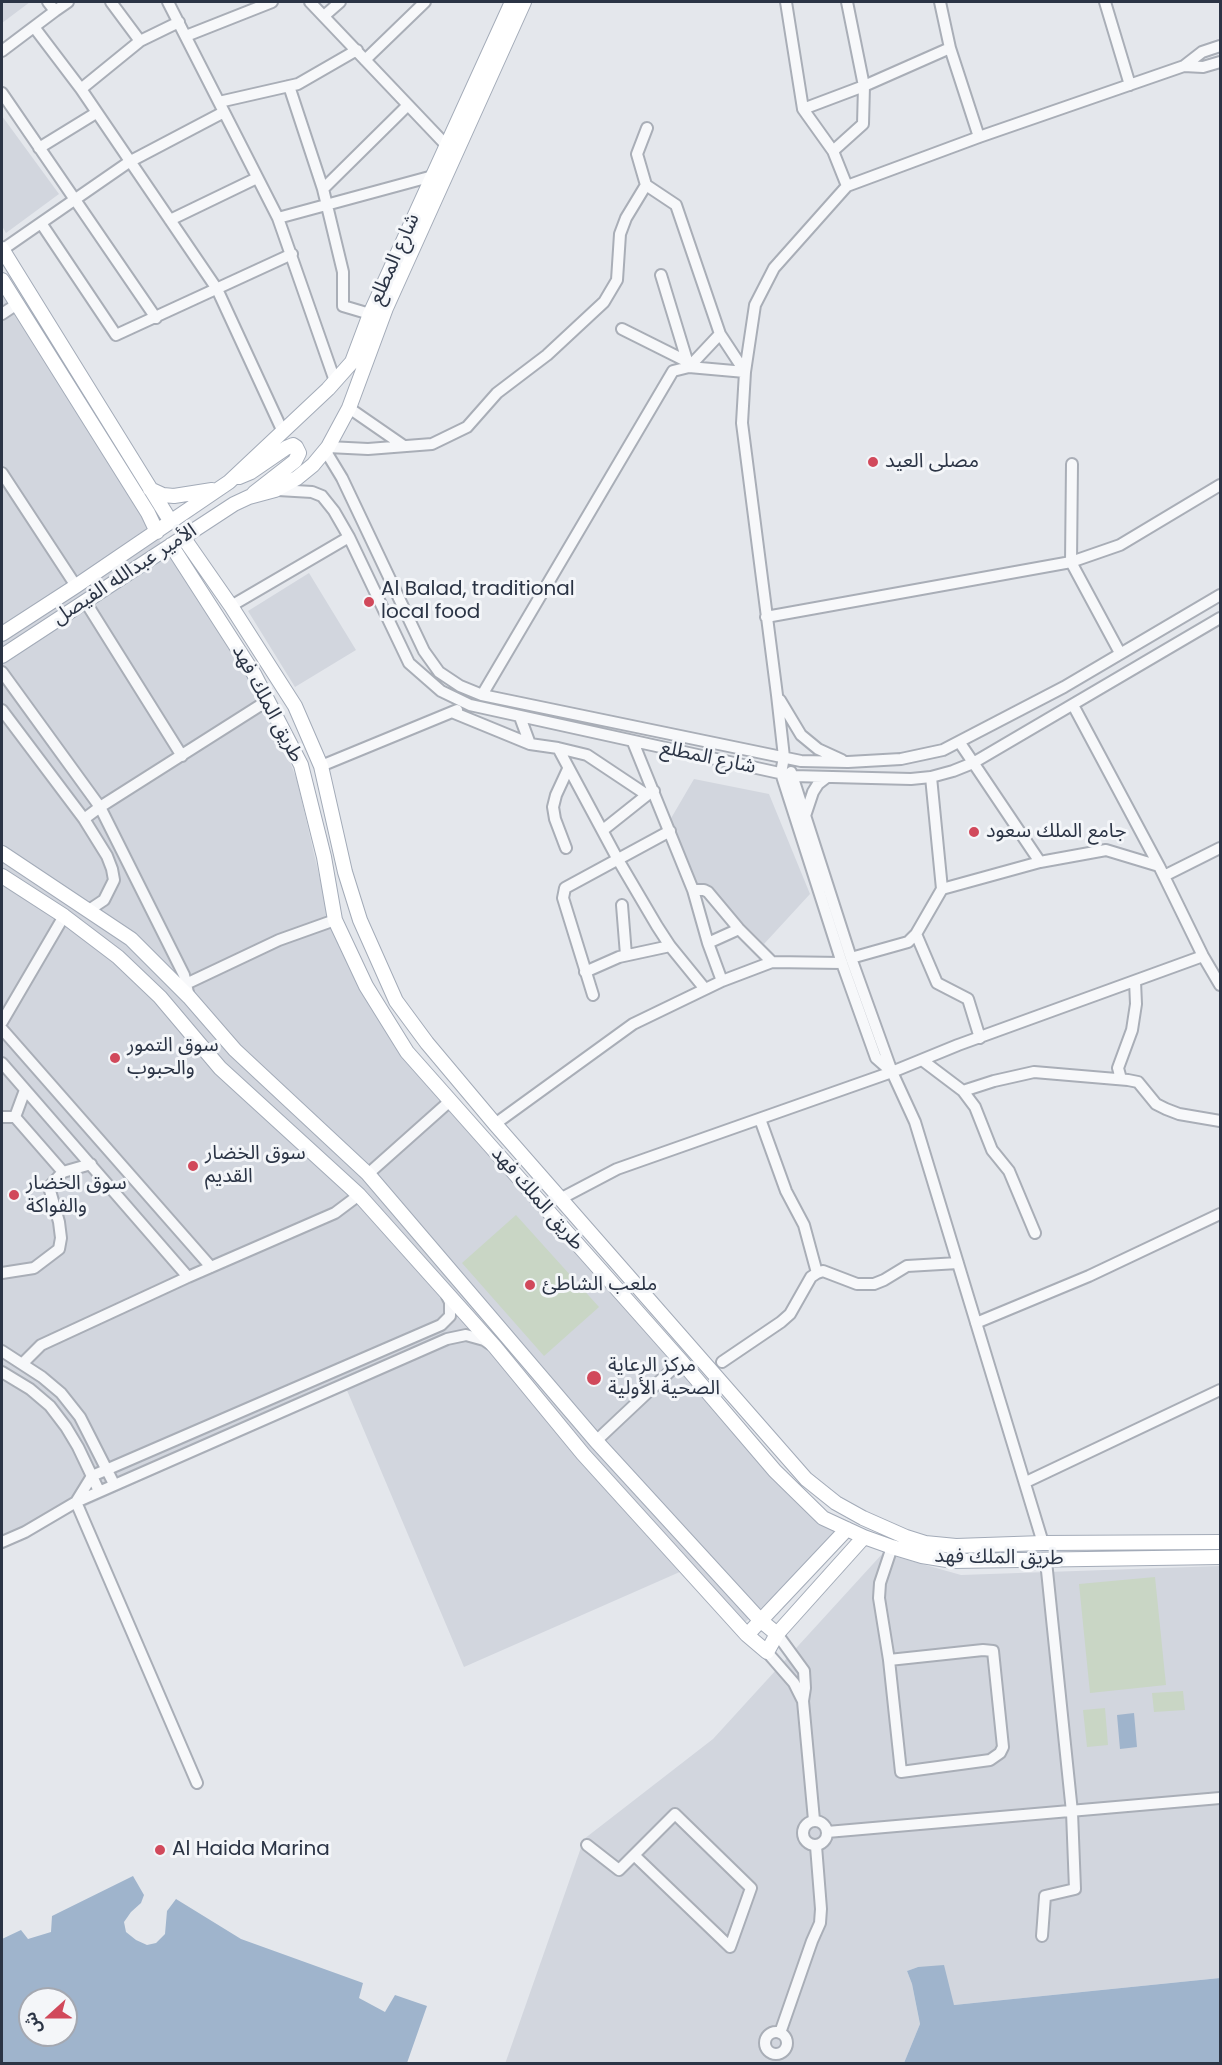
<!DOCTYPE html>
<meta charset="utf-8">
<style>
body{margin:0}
#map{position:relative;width:1222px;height:2065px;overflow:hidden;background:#e4e7ec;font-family:Poppins,"Noto Sans Arabic",sans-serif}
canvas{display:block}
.frame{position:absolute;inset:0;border:3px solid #2b3445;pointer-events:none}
.north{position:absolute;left:18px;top:1987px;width:60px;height:60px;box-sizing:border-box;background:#f4f6f9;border:2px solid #a4a8b1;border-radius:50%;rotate:249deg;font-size:16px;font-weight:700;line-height:24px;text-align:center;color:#2b3445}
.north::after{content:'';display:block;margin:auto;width:21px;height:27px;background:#d1495b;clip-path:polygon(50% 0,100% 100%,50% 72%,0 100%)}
</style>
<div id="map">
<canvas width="1222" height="2065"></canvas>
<div class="frame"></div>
<div class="north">ش</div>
</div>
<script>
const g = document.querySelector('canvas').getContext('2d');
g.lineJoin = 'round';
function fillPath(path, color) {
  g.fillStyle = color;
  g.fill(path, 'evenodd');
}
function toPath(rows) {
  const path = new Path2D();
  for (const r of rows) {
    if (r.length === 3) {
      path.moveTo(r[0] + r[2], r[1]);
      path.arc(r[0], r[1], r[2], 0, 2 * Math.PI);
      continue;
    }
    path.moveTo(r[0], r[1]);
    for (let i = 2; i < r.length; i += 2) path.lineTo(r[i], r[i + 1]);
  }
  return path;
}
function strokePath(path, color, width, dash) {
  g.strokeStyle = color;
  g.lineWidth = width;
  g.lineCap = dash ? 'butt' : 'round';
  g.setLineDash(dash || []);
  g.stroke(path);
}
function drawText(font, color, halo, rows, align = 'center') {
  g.font = font + ' Poppins,"Noto Sans Arabic",sans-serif';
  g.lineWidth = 6;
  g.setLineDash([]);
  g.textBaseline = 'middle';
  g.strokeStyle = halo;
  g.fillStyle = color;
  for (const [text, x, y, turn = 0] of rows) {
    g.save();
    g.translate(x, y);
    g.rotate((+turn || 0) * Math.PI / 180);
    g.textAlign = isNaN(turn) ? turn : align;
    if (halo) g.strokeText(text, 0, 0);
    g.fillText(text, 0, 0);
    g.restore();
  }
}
const built = toPath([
 [2,2,30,2,2,23],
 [2,116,59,194,6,233,2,226],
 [2,294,273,718,297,780,328,914,364,992,755,1454,845,1534,734,1632,682,1571,464,1667,346,1388,2,1544],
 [309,573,356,650,295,687,248,611],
 [694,779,769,794,810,894,764,944,703,883,694,884,670,820],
 [883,1553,961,1575,1220,1566,1220,1978,954,2005,930,1968,918,1967,907,1971,912,1984,920,2024,904,2063,505,2064,584,1839,713,1739]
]);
const green = toPath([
 [516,1215,599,1307,544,1356,462,1263],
 [1155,1577,1166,1685,1090,1693,1079,1584],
 [1183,1691,1185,1710,1154,1712,1152,1693],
 [1105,1708,1108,1745,1087,1747,1083,1710]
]);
const water = toPath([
 [1134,1713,1137,1747,1120,1749,1117,1715],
 [133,1876,144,1895,141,1903,131,1912,124,1922,126,1932,136,1940,147,1945,156,1943,165,1934,167,1911,176,1899,241,1939,363,1983,359,1998,385,2012,395,1995,427,2006,407,2063,2,2063,2,1939,21,1930,28,1939,51,1932,52,1916],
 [30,1999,66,1999,66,2035,30,2035],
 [944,1965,954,2005,1220,1978,1220,2063,904,2063,920,2024,912,1984,907,1971,918,1967]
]);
const minor = toPath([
 [111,2,140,41,179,22],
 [168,2,278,218,335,381],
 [310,2,447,146],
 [786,2,803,109,833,151,847,186],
 [940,2,950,48,979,137],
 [1105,2,1130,85],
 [55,11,68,2],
 [324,16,340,2],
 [34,27,81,89,217,289,283,432],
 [186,36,272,2],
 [2,51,55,11,48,2],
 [365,60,425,2],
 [1184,66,1203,67,1220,62],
 [289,86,323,189,343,272,343,306,370,314],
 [81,89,140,41],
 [2,93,156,318],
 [219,102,298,84,357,50],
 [803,109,864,86,950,48],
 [647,128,637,154,646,185,676,205,720,334,745,372,689,367,661,275],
 [39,148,96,113],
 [833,151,863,124,864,86,847,2],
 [323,189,408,105],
 [278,218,433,176],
 [170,220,257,178],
 [41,223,116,335,292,254],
 [2,250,129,162,224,112],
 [2,314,17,304],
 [622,329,686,361],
 [349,408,404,446],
 [328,447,368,449,432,444,467,427,497,393,547,355,604,302,617,280,620,234,626,218,646,185],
 [325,450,342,478,424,651,439,672,460,686,482,695,801,761,848,762,901,759,943,750,1064,687,1220,595],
 [1072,464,1071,562,1120,545,1220,485],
 [2,473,76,586],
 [278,490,312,492,322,496,334,511,349,537,409,663,441,691,470,705,793,776,911,779,931,777,953,771,973,763,1220,618],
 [85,601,182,756],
 [231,606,349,537],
 [766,617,1071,562,1120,653],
 [2,672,100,807,184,975,189,997],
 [482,695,673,371,689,367,720,334],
 [780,700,801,735,818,749,842,760],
 [1073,705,1159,866,1203,956,1220,985],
 [2,710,84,819,107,856,112,869,114,880,104,900,89,910],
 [452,712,530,744,558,748,587,755,647,795,654,791],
 [520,717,530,744],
 [633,742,693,890,708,943,722,981],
 [960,743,1040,862,1106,850,1159,866],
 [558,748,617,858,657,926,670,946,705,989],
 [321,766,457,710],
 [791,772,851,958,892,1072,915,1122,1043,1543],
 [805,816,813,792,818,784,827,777],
 [84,819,100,807,267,701],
 [603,830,647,795],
 [566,848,555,819,553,807,556,795,568,769],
 [1164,876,1220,848],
 [942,889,1040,862],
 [693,890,704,890,708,892,739,929,772,962],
 [622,905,626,955],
 [916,934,937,983,968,999,980,1038],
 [708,943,739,929],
 [851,958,908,942,916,934,942,889,931,777],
 [585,972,619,957,670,946],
 [186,984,279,940,335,920],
 [593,995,563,898,565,888,670,831],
 [2,1022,64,916],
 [2,1029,211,1267],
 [922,1060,963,1091,975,1107,992,1150,1009,1171,1035,1233],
 [2,1063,188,1277],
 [892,1072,876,1058,842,963,781,773,784,757,777,695,742,423,745,372,755,305,774,268,847,186,979,137,1184,66,1202,52,1220,46],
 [1121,1079,1118,1068,1132,1030,1136,1004,1135,981],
 [25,1090,15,1117,63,1172,91,1164],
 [963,1091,994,1081,1034,1072,1128,1080,1138,1082,1156,1104,1166,1109,1179,1114,1220,1121],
 [2,1117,15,1117],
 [760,1119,786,1191,804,1225,817,1273],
 [495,1124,633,1024,722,981,772,962,842,963],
 [368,1174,450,1101],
 [560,1199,617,1169,892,1072,958,1045,1203,956],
 [2,1273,34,1268,59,1249,61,1238,59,1222,49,1187,63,1172],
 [447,1296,450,1302,450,1316,441,1325,92,1476,76,1502,447,1339,466,1335,484,1340,490,1344],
 [976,1323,1089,1276,1220,1214],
 [2,1351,42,1377,61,1393,80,1417,114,1484],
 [722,1362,781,1322,790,1314,811,1277,817,1273,823,1271,857,1284,874,1284,884,1280,907,1266,958,1263],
 [23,1363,41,1345,188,1277,335,1213,359,1195],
 [2,1372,30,1389,50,1406,66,1427,78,1447,99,1491],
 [596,1441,681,1361],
 [1026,1482,1220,1390],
 [2,1542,25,1532,76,1502,197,1783],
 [767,1652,794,1683,803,1701,805,1688,804,1671,777,1634],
 [889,1660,983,1650,993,1651,1003,1747,1000,1753,990,1760,901,1772,889,1660,879,1598,880,1583,892,1547],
 [803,1701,814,1820],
 [815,1833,12],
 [827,1832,1220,1798],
 [587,1845,619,1870,675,1814,751,1888,730,1947,634,1855],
 [1042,1936,1045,1896,1075,1889,1072,1812,1046,1561],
 [776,2043,11],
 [780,2033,812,1941,820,1923,821,1909,816,1846]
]);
const major = toPath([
 [2,249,171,522],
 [2,280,148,513,157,532],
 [239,477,251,472,286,448,293,445,296,447,299,453,295,461,254,493],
 [150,489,163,495,174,496,212,490],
 [183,537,231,606,295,706,321,766,345,872,360,920,396,1001,427,1043,495,1124,806,1479,836,1503,863,1518,906,1537,925,1543,956,1546,1043,1543,1220,1542],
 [171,545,254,674,301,765,324,857,335,920,366,986,407,1052,681,1361,775,1471,823,1518,864,1537,892,1547,922,1556,953,1561,1220,1557],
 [2,634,76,586,229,482,328,389,352,362,370,314,512,2],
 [2,656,234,504,249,497,275,490,297,478,313,465,328,447,349,408,386,308,524,2],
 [2,853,131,939,189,997,235,1050,368,1174,596,1441,760,1620,777,1634],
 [2,876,64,916,118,957,160,997,220,1068,359,1195,495,1347,583,1454,747,1635,767,1652,777,1634,864,1537],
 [747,1635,847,1529]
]);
const markers = [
 [873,462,6,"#d1495b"],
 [369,602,6,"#d1495b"],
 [974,832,6,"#d1495b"],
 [115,1058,6,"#d1495b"],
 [193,1166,6,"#d1495b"],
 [14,1195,6,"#d1495b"],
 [530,1285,6,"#d1495b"],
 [594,1378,8,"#d1495b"],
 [160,1850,6,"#d1495b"]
];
const streetNames = [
 ["شارع المطلع",395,259,-66],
 ["الأمير عبدالله الفيصل",125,575,-33],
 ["طريق الملك فهد",267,704,62],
 ["شارع المطلع",708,758,12],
 ["طريق الملك فهد",537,1199,49],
 ["طريق الملك فهد",999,1558,1]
];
const poiNames = [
 ["مصلى العيد",885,462],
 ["Al Balad, traditional",381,590],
 ["local food",381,613],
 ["جامع الملك سعود",986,832],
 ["سوق التمور",127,1046],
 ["والحبوب",127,1069],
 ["سوق الخضار",205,1154],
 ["القديم",205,1177],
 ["سوق الخضار",26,1184],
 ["والفواكة",26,1207],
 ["ملعب الشاطئ",542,1285],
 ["مركز الرعاية",608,1366],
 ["الصحية الأولية",608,1389],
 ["Al Haida Marina",172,1850]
];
fillPath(built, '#d2d6de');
fillPath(green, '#c9d6c5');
fillPath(water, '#9fb4cc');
strokePath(minor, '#a9aeb7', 14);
strokePath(major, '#a3abb8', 16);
strokePath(minor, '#f7f8fa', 10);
strokePath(major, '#fff', 14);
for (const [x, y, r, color] of markers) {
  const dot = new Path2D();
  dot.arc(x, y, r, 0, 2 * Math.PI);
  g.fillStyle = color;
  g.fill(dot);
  strokePath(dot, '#f4f6f9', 2);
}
drawText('20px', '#2b3445', '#f4f6f9', streetNames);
drawText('20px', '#2b3445', '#f4f6f9', poiNames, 'left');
</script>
